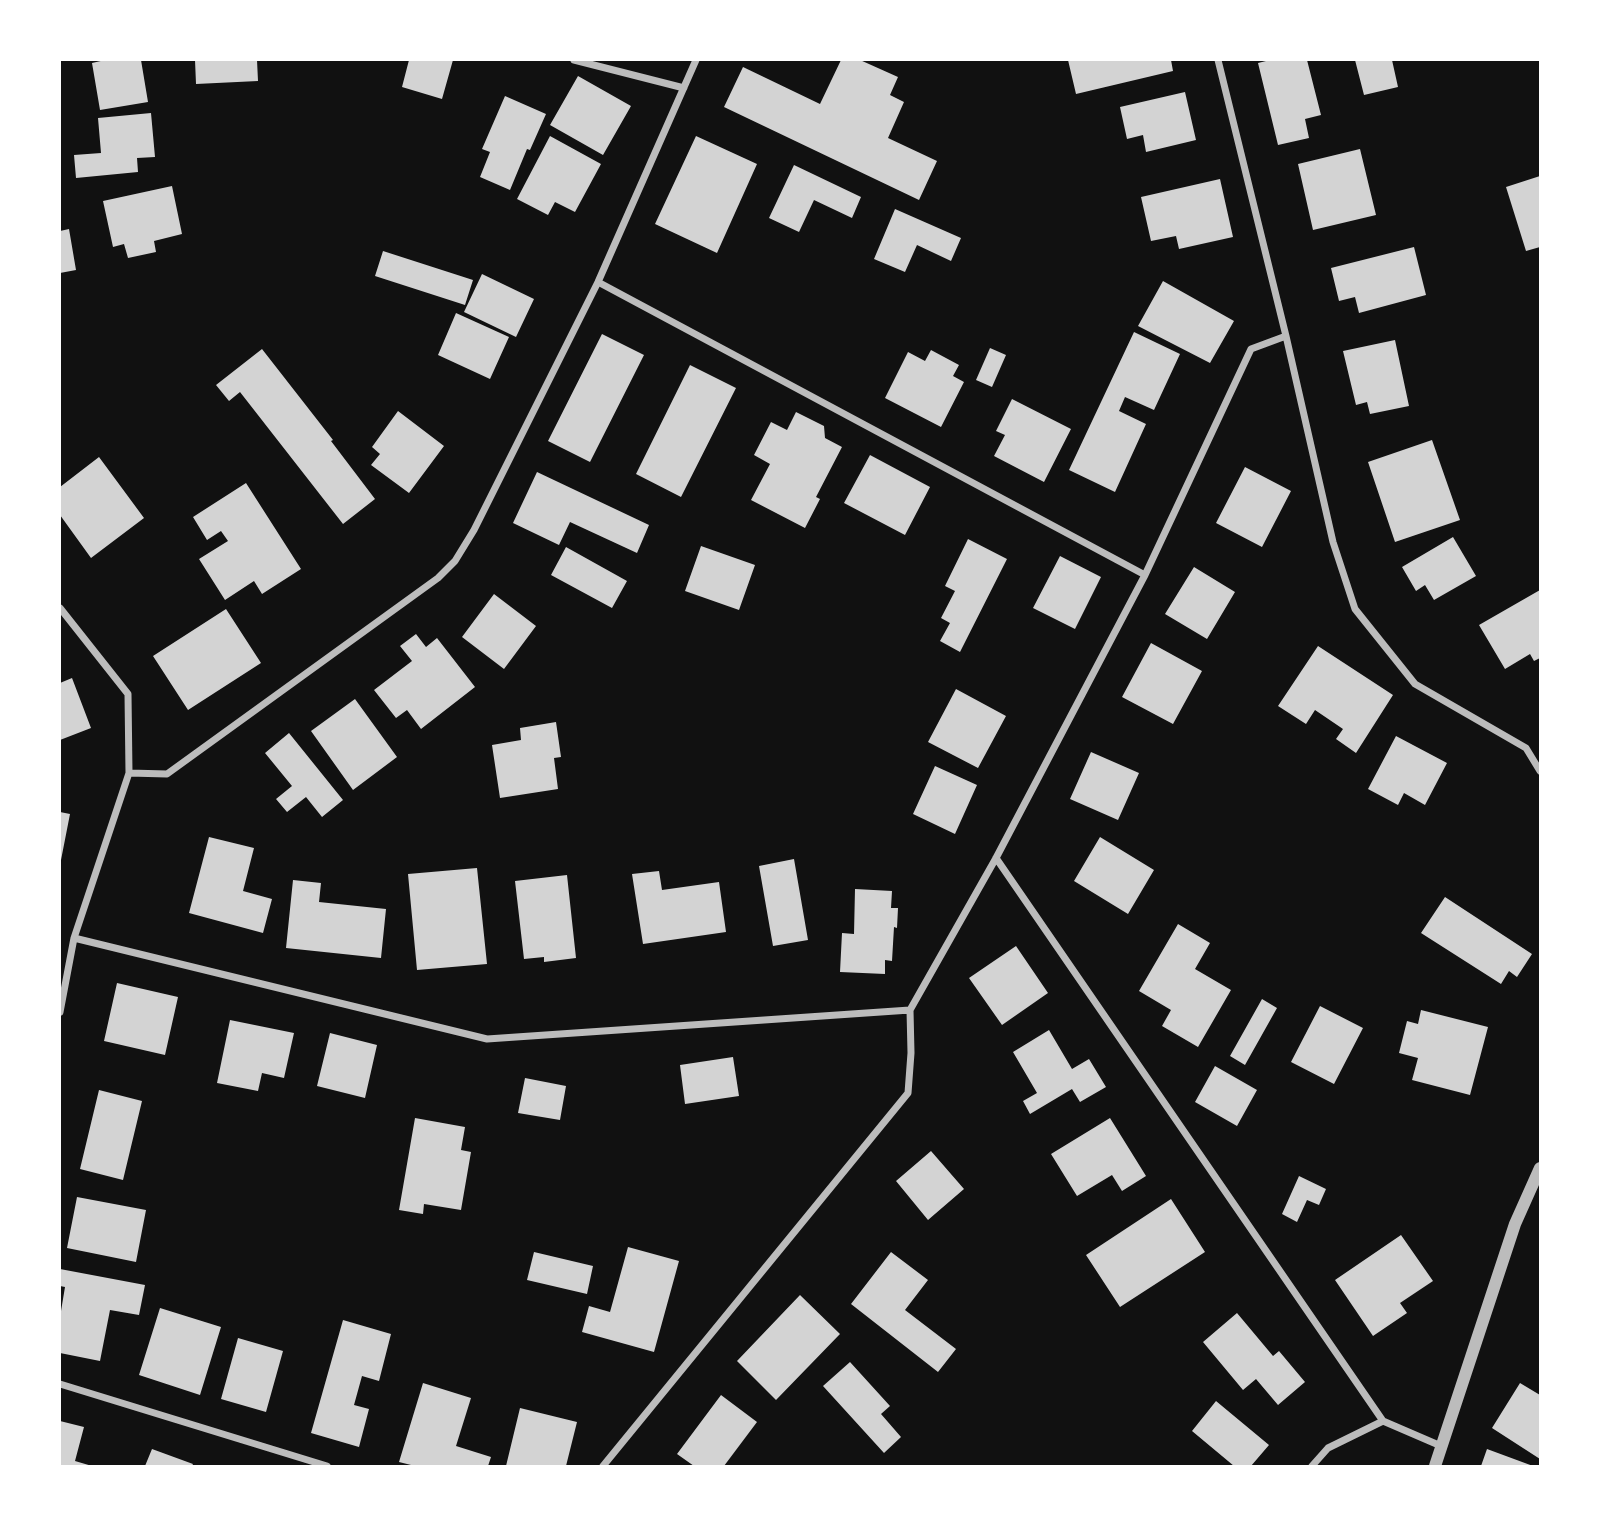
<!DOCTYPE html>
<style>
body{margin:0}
#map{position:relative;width:1600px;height:1526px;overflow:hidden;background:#111;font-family:Raleway,sans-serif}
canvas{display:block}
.frame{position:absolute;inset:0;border:61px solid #fff;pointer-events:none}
</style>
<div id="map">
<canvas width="1600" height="1526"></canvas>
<div class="frame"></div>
</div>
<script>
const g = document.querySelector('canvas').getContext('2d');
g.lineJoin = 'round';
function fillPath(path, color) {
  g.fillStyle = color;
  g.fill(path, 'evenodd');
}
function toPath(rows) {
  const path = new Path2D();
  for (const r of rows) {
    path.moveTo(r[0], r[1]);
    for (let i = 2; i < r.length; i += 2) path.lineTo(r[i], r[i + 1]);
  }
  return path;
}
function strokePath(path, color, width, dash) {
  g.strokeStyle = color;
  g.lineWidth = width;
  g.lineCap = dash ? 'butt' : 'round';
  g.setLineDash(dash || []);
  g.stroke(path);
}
const building = toPath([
 [105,60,141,60,148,102,100,110,92,63],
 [195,60,257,60,258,81,196,84],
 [409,60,453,60,442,99,402,87],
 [841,60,860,60,898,77,890,95,904,102,888,138,937,161,919,200,724,107,743,67,820,104],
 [1068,60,1171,60,1173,71,1076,94],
 [1270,60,1307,60,1321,115,1305,119,1309,138,1278,145,1258,63],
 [1355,60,1392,60,1398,87,1364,95],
 [578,76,631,106,603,155,550,125],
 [1185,92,1196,140,1146,152,1143,135,1127,139,1120,107],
 [505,96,546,114,530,150,527,149,510,190,480,177,490,152,482,149],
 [151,113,155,157,137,158,138,172,76,178,74,155,101,153,98,118],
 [550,136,601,164,575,212,555,202,548,215,517,199],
 [696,136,757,164,717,253,655,224],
 [1360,149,1376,215,1313,230,1298,164],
 [794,165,861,197,852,218,814,200,799,232,769,218],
 [1540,176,1540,247,1526,251,1506,187],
 [1220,179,1233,237,1179,249,1176,236,1151,241,1141,197],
 [172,186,182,234,154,241,156,252,128,258,124,244,113,247,103,201],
 [895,209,961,238,951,261,917,245,905,272,874,259],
 [69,229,76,270,60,273,60,231],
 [1414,247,1426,295,1359,313,1355,297,1339,301,1331,268],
 [383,251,473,280,465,305,375,276],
 [482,274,534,299,516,337,464,312],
 [1163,281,1234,321,1210,363,1138,326],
 [456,313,509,337,490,379,438,355],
 [1134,332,1180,354,1154,410,1125,397,1119,411,1146,424,1115,492,1069,470],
 [602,334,644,355,590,462,548,441],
 [1395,340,1409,406,1370,414,1367,402,1356,405,1343,351],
 [990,348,1006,355,992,387,976,380],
 [262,349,333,440,331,441,375,499,343,524,240,392,229,401,216,385],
 [931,350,959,365,953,376,964,382,941,427,885,398,908,352,925,361],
 [690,365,736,388,681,497,636,474],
 [1012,399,1071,429,1044,482,994,456,1005,435,996,431],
 [398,411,444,446,409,493,371,465,380,454,372,447],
 [796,412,824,426,825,438,842,447,816,497,820,499,805,528,751,500,770,464,754,455,771,422,787,430],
 [1432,440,1460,520,1395,542,1368,462],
 [870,455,930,487,905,535,844,503],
 [99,457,144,518,91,558,60,515,60,487],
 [1245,467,1291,491,1262,547,1216,523],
 [537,472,649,525,637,553,570,522,559,545,513,523],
 [246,483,301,569,262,594,254,581,225,600,199,559,228,541,221,531,207,540,193,517],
 [1453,537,1476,576,1434,600,1425,585,1416,591,1402,567],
 [968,539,1007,559,960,652,940,641,950,623,941,618,955,591,945,586],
 [701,546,755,565,739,610,685,591],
 [566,547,627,581,612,608,551,575],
 [1060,556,1101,577,1075,629,1033,608],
 [1194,567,1235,592,1207,639,1165,614],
 [1540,590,1540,658,1534,661,1530,654,1505,669,1479,625],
 [494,594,536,626,504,669,462,637],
 [226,609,261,663,188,710,153,656],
 [416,634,426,647,437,638,475,687,421,729,407,710,396,718,374,690,412,661,400,646],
 [1151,643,1202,671,1173,724,1122,697],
 [1318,646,1393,695,1356,753,1336,739,1343,729,1315,710,1306,724,1278,706],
 [72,678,91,728,60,740,60,683],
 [956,689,1006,716,978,768,928,742],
 [355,699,397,757,353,790,311,731],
 [556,722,561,757,554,758,558,789,500,798,492,745,521,740,520,728],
 [289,733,343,800,322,817,306,797,287,812,276,799,292,786,265,753],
 [1396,736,1447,763,1425,805,1404,793,1398,805,1368,789],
 [1091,752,1139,773,1118,820,1070,799],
 [935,766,977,785,955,834,913,814],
 [60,812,70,814,61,860,60,860],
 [209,837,254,848,243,891,272,899,263,933,189,913],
 [1100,837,1154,870,1128,914,1074,881],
 [794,859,808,940,773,946,759,866],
 [477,868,487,964,417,970,408,874],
 [659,871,662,890,719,882,726,932,643,944,632,874],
 [567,875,576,958,544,962,544,957,524,959,515,881],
 [293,880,321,883,319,902,386,909,381,958,286,948],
 [855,889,892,891,891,908,898,908,897,928,894,927,892,961,885,960,885,974,840,972,842,933,854,934],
 [1445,897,1532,954,1517,977,1509,971,1501,984,1421,933],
 [1178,924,1210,943,1195,969,1231,990,1198,1047,1162,1026,1171,1010,1139,991],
 [1016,946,1048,993,1002,1025,969,978],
 [117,983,178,997,165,1055,104,1041],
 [1262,999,1277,1008,1245,1065,1230,1056],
 [1320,1006,1363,1028,1334,1084,1291,1062],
 [1421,1010,1488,1027,1470,1095,1412,1080,1418,1058,1399,1053,1407,1021,1418,1024],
 [230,1020,294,1033,284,1078,262,1073,258,1091,217,1083],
 [1049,1030,1072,1069,1089,1059,1106,1087,1080,1102,1072,1089,1030,1114,1023,1101,1037,1093,1013,1052],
 [330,1033,377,1045,365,1098,317,1086],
 [733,1057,739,1096,685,1104,680,1065],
 [1215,1066,1257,1090,1237,1126,1195,1102],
 [525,1078,566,1086,560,1120,518,1113],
 [99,1090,142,1101,123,1180,80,1169],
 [415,1118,465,1127,461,1150,471,1152,461,1210,424,1204,423,1214,399,1210],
 [1110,1118,1146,1176,1122,1191,1112,1175,1077,1196,1051,1154],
 [931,1151,964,1189,928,1220,896,1181],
 [1299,1176,1326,1189,1319,1205,1307,1200,1297,1222,1282,1214],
 [77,1197,146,1210,136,1262,67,1248],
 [1171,1199,1205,1252,1120,1307,1086,1255],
 [1401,1235,1433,1281,1400,1303,1407,1313,1373,1336,1335,1280],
 [628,1247,679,1261,654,1352,582,1332,589,1306,610,1312],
 [534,1252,593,1266,587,1294,527,1280],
 [891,1252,928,1280,905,1310,956,1349,938,1372,851,1304],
 [60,1269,145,1285,139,1315,110,1310,100,1361,60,1353,60,1317,65,1287,60,1286],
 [800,1295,840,1334,776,1400,737,1361],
 [160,1308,221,1327,200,1395,139,1375],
 [1237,1313,1273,1356,1279,1351,1305,1382,1278,1405,1256,1379,1243,1390,1203,1342],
 [343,1320,391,1334,379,1381,362,1376,354,1405,369,1409,359,1447,311,1433],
 [238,1338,283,1351,266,1412,221,1399],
 [850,1362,890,1406,881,1414,901,1437,884,1453,823,1386],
 [423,1383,471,1398,456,1446,491,1457,488,1466,415,1466,399,1462],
 [1520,1383,1540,1395,1540,1459,1492,1428],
 [721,1395,757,1422,724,1466,694,1466,677,1454],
 [1216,1401,1269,1445,1251,1466,1234,1466,1192,1431],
 [520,1408,577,1422,566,1466,506,1466],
 [60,1421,84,1427,75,1461,92,1466,60,1466],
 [152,1449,193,1464,192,1466,145,1466],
 [1487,1449,1533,1466,1481,1466]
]);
const minor = toPath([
 [574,60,684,88],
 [1218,60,1286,336,1333,542,1355,609,1415,684,1526,748,1540,771],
 [598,282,1145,575],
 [60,608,128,694,129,773,74,938,60,1012],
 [129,773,167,774,438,578,455,561,474,530,598,282,696,60],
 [996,858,1383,1421,1441,1446],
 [74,938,487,1039,910,1010],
 [60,1384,327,1466],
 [603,1466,908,1093,911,1053,910,1010,996,858,1145,575,1251,349,1286,336],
 [1312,1466,1328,1448,1383,1421]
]);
const tertiary = toPath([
 [1435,1466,1515,1224,1540,1168]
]);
fillPath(building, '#d3d3d3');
strokePath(minor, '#bcbcbc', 7);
strokePath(tertiary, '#bcbcbc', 12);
</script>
